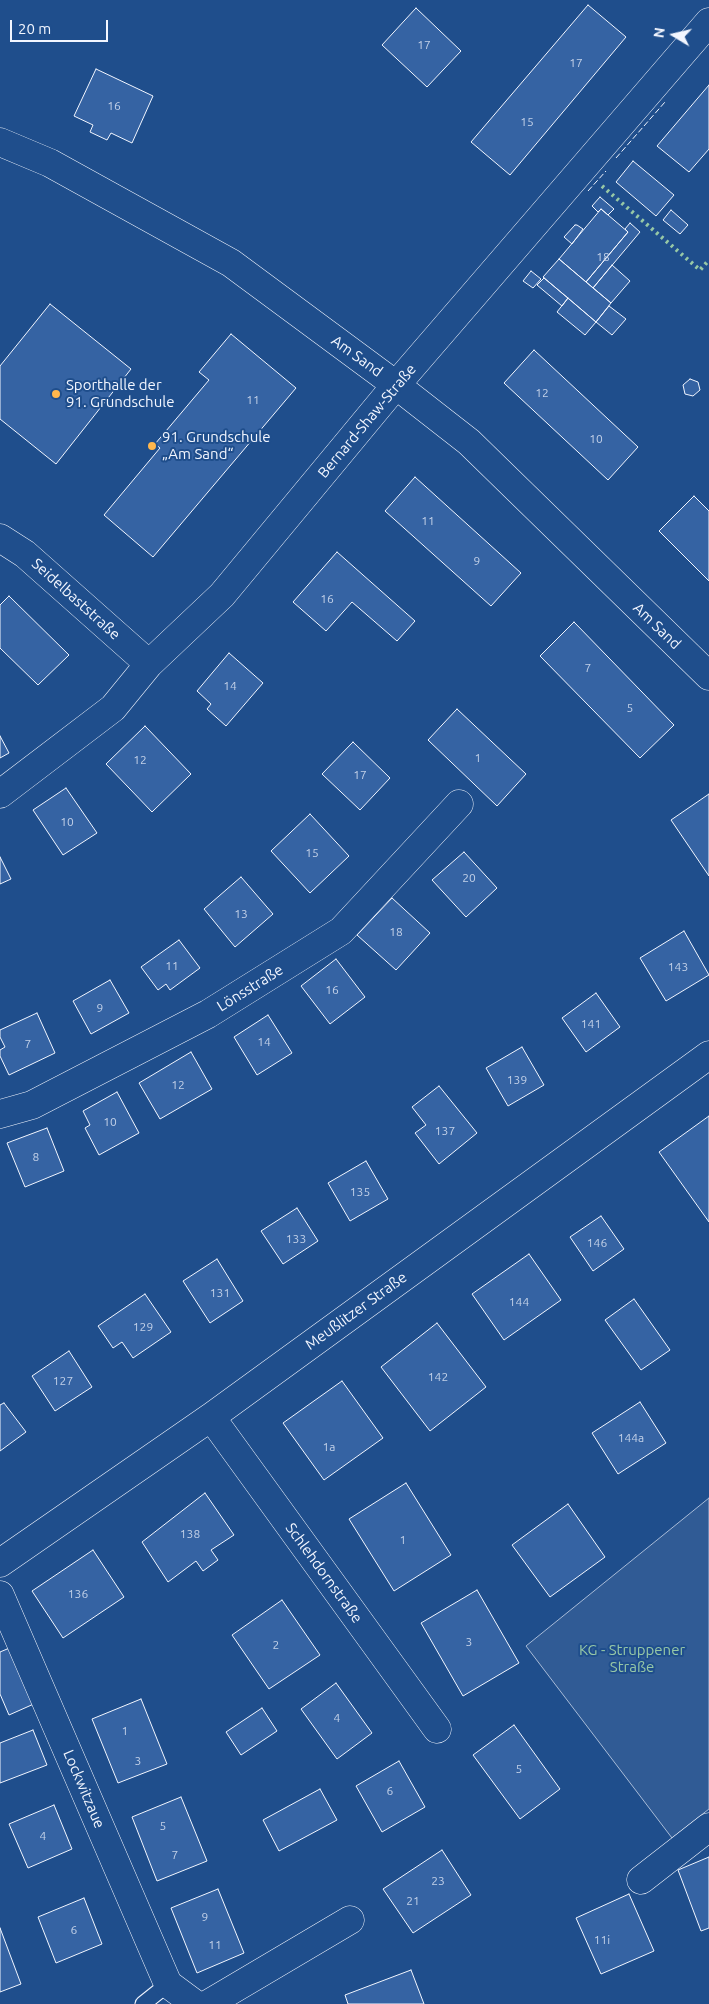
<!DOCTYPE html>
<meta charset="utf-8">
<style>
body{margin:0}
#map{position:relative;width:709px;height:2004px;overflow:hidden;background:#1f4e8c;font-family:Ubuntu,sans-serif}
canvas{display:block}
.north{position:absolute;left:649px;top:10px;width:50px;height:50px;-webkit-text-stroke:4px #1f4e8c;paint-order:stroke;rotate:279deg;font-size:14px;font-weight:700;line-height:20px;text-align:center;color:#f2f6ff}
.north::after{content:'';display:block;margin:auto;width:18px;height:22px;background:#f2f6ff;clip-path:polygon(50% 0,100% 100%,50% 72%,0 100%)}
.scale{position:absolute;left:10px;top:20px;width:98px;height:22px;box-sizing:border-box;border:2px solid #f2f6ff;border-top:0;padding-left:6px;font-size:15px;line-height:18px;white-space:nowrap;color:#f2f6ff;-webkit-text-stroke:4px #1f4e8c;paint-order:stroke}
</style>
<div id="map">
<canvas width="709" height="2004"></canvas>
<div class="north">N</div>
<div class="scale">20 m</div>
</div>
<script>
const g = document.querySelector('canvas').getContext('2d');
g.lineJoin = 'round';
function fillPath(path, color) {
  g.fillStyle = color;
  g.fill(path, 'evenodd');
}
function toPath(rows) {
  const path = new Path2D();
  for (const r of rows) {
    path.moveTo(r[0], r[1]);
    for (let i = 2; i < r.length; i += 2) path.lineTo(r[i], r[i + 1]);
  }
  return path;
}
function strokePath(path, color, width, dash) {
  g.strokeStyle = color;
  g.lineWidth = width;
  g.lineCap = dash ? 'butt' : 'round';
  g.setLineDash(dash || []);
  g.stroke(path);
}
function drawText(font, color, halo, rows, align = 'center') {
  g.font = font + ' Ubuntu,sans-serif';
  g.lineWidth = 4;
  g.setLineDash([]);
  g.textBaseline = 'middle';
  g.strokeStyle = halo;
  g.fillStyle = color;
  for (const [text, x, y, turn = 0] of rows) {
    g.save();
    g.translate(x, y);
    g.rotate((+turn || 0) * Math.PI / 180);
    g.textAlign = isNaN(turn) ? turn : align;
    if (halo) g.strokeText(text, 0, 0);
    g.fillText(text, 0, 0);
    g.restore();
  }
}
const built = toPath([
 [709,1498,709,1809,672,1838,526,1646,709,1498]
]);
const building = toPath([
 [588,5,626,37,510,175,471,142,588,5],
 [416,8,461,51,427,87,382,45,416,8],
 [96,69,153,96,132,143,111,133,107,140,90,132,93,125,74,116,96,69],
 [709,85,709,149,689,172,657,146,709,85],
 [633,161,674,195,656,216,616,182,633,161],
 [600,197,614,209,608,215,601,209,598,212,592,206,600,197],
 [601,209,628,232,586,282,559,259,601,209],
 [671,210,688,225,680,234,663,220,671,210],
 [630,223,640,232,593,288,586,282,628,232,625,229,630,223],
 [575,225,577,225,583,229,572,244,564,237,575,225],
 [559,259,611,303,596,322,543,277,559,259],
 [612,265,630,281,611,303,593,288,612,265],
 [531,271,541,279,533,288,523,281,531,271],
 [544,278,568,298,562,306,537,285,544,278],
 [568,298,596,322,585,335,557,312,568,298],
 [50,304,131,369,56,464,0,419,0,366,50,304],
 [609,306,626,319,612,335,596,322,609,306],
 [231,334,296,388,153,557,104,515,160,448,155,444,209,380,199,372,231,334],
 [534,350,638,447,608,480,504,383,534,350],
 [690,379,698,382,700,390,693,396,685,394,683,385,690,379],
 [415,477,521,573,491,606,385,511,415,477],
 [694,496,709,511,709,581,659,531,694,496],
 [337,552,415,621,397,641,352,602,326,631,293,602,337,552],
 [9,596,69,655,38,685,0,648,0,605,9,596],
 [574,622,674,725,640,758,540,656,574,622],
 [229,653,263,683,226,726,207,709,211,704,197,691,229,653],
 [457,709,526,774,497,806,428,740,457,709],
 [145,726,191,774,152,812,106,764,145,726],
 [0,736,9,753,0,758,0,736],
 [353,742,390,778,360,810,322,774,353,742],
 [66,788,97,833,63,855,33,810,66,788],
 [709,794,709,876,671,820,709,794],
 [310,814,349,856,310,893,271,851,310,814],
 [464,852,497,888,466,917,432,880,464,852],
 [0,857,11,879,0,884,0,857],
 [241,877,273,914,235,947,204,909,241,877],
 [392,898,430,933,396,970,357,935,392,898],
 [684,931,709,975,666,1001,640,958,684,931],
 [179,940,200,968,170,990,166,984,158,990,141,967,179,940],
 [336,959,365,997,330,1024,301,986,336,959],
 [110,980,129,1013,91,1034,73,1001,110,980],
 [596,993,620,1027,586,1052,562,1018,596,993],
 [37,1013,55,1053,9,1075,0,1056,0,1050,5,1047,0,1037,0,1030,37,1013],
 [268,1015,292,1053,257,1075,234,1037,268,1015],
 [522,1047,544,1085,508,1106,486,1068,522,1047],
 [191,1052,212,1089,160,1119,139,1083,191,1052],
 [439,1086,477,1133,439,1164,415,1133,426,1125,412,1107,439,1086],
 [117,1092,139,1133,99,1155,85,1128,90,1125,83,1111,117,1092],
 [709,1116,709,1222,659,1152,709,1116],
 [47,1128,64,1171,25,1187,7,1143,47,1128],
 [366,1161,388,1199,350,1221,328,1183,366,1161],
 [297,1208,318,1241,283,1264,261,1231,297,1208],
 [601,1216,624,1249,593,1271,570,1237,601,1216],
 [529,1254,561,1300,504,1340,472,1294,529,1254],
 [217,1259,243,1301,210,1323,183,1281,217,1259],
 [145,1294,171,1332,133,1358,122,1342,113,1348,98,1326,145,1294],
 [634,1299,670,1350,641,1370,605,1320,634,1299],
 [437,1323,486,1387,430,1431,381,1367,437,1323],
 [69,1351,92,1387,55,1411,32,1376,69,1351],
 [342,1381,383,1438,324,1480,283,1423,342,1381],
 [640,1402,666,1443,618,1474,592,1433,640,1402],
 [4,1403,26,1432,0,1451,0,1405,4,1403],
 [406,1483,451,1555,394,1591,349,1519,406,1483],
 [205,1493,234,1535,211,1550,218,1560,203,1571,196,1561,168,1582,142,1542,205,1493],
 [568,1504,605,1557,550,1597,512,1545,568,1504],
 [93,1550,124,1597,63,1638,32,1591,93,1550],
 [477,1590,519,1663,463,1696,421,1623,477,1590],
 [282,1600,320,1655,269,1689,232,1635,282,1600],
 [12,1647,36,1703,9,1715,0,1694,0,1652,12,1647],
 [336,1683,372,1733,337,1759,301,1709,336,1683],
 [141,1699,167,1764,118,1783,92,1719,141,1699],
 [262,1708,277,1731,241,1755,226,1732,262,1708],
 [514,1725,560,1789,520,1819,473,1755,514,1725],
 [33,1730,47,1765,0,1783,0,1743,33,1730],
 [399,1761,425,1807,382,1832,356,1786,399,1761],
 [320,1789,337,1820,279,1851,263,1820,320,1789],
 [181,1797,207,1861,157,1881,132,1817,181,1797],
 [54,1805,72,1849,28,1868,9,1824,54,1805],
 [442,1850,471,1895,413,1933,383,1889,442,1850],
 [709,1857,709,1928,701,1931,678,1870,709,1857],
 [218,1889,244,1953,197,1973,171,1908,218,1889],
 [629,1894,654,1951,601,1974,576,1918,629,1894],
 [84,1898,102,1944,56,1963,38,1917,84,1898],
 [0,1928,21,1984,0,1992,0,1928],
 [411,1970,424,2004,348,2004,345,1995,411,1970]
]);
const lane = toPath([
 [143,2004,168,1984]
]);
const street = toPath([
 [0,142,50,163,231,263,396,385,469,442,709,676],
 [0,538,25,554,149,664],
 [0,794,113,708,149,664,222,595,396,385,709,22],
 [0,1114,32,1105,208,1014,341,931,459,804],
 [211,1417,437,1729],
 [0,1563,211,1417,709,1055],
 [0,1595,168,1984,195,2004],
 [641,1880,709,1827],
 [208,2004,350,1920]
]);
const hedge = toPath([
 [602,186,700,270,709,260]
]);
const fence = toPath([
 [616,158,665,102],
 [588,191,606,171]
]);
const markers = [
 [56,394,5,"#ffb74d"],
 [152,446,5,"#ffb74d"]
];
const numberNames = [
 ["17",424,45],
 ["17",576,63],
 ["16",114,106],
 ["15",527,122],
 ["18",603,257],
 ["12",542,393],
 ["11",253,400],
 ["10",596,439],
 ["11",428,521],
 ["9",477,561],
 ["16",327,599],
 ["7",588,668],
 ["14",230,686],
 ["5",630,708],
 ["1",478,758],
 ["12",140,760],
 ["17",360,775],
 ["10",67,822],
 ["15",312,853],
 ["20",469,878],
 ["13",241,914],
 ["18",396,932],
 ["11",172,966],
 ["143",678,967],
 ["16",332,990],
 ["9",100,1008],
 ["141",591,1024],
 ["14",264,1042],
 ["7",28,1044],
 ["139",517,1080],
 ["12",178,1085],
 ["10",110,1122],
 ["137",445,1131],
 ["8",36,1157],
 ["135",360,1192],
 ["133",296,1239],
 ["146",597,1243],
 ["131",220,1293],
 ["144",519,1302],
 ["129",143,1327],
 ["142",438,1377],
 ["127",63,1381],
 ["144a",631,1438],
 ["1a",329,1447],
 ["138",190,1534],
 ["1",403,1540],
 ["136",78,1594],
 ["3",469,1642],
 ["2",276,1645],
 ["4",337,1718],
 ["1",125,1731],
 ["3",138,1761],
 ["5",519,1769],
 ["6",390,1791],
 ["5",163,1826],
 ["4",43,1836],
 ["7",175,1855],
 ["23",438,1881],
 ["21",413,1901],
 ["9",205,1917],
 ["6",74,1930],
 ["11i",602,1940],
 ["11",215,1945]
];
const streetNames = [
 ["Am Sand",357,356,36],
 ["Bernard-Shaw-Straße",367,421,-50],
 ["Seidelbaststraße",76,599,42],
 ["Am Sand",657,626,44],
 ["Lönsstraße",250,988,-32],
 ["Meußlitzer Straße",356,1311,-36],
 ["Schlehdornstraße",324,1573,54],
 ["Lockwitzaue",84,1789,67]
];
const poiNames = [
 ["Sporthalle der",66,385],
 ["91. Grundschule",66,402],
 ["91. Grundschule",162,437],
 ["„Am Sand“",162,454]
];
const parkNames = [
 ["KG - Struppener",632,1650],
 ["Straße",632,1667]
];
fillPath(built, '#305b95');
strokePath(built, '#a8bbd7', 1);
fillPath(building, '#3563a3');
strokePath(building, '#f2f6ff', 1);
strokePath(lane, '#f2f6ff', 17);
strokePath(street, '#f2f6ff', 29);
strokePath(lane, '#1f4e8c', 15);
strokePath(street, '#1f4e8c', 28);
strokePath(hedge, '#97c8a6', 4, [2.5, 4]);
strokePath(fence, '#f2f6ff', 1, [6, 2.5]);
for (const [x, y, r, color] of markers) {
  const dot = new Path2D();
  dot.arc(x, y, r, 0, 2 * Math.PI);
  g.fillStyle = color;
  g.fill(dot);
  strokePath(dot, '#1f4e8c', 2);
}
drawText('12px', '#c3d1e8', null, numberNames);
drawText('15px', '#f2f6ff', '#1f4e8c', streetNames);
drawText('15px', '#f2f6ff', '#1f4e8c', poiNames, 'left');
drawText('15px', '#97c8a6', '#1f4e8c', parkNames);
</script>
